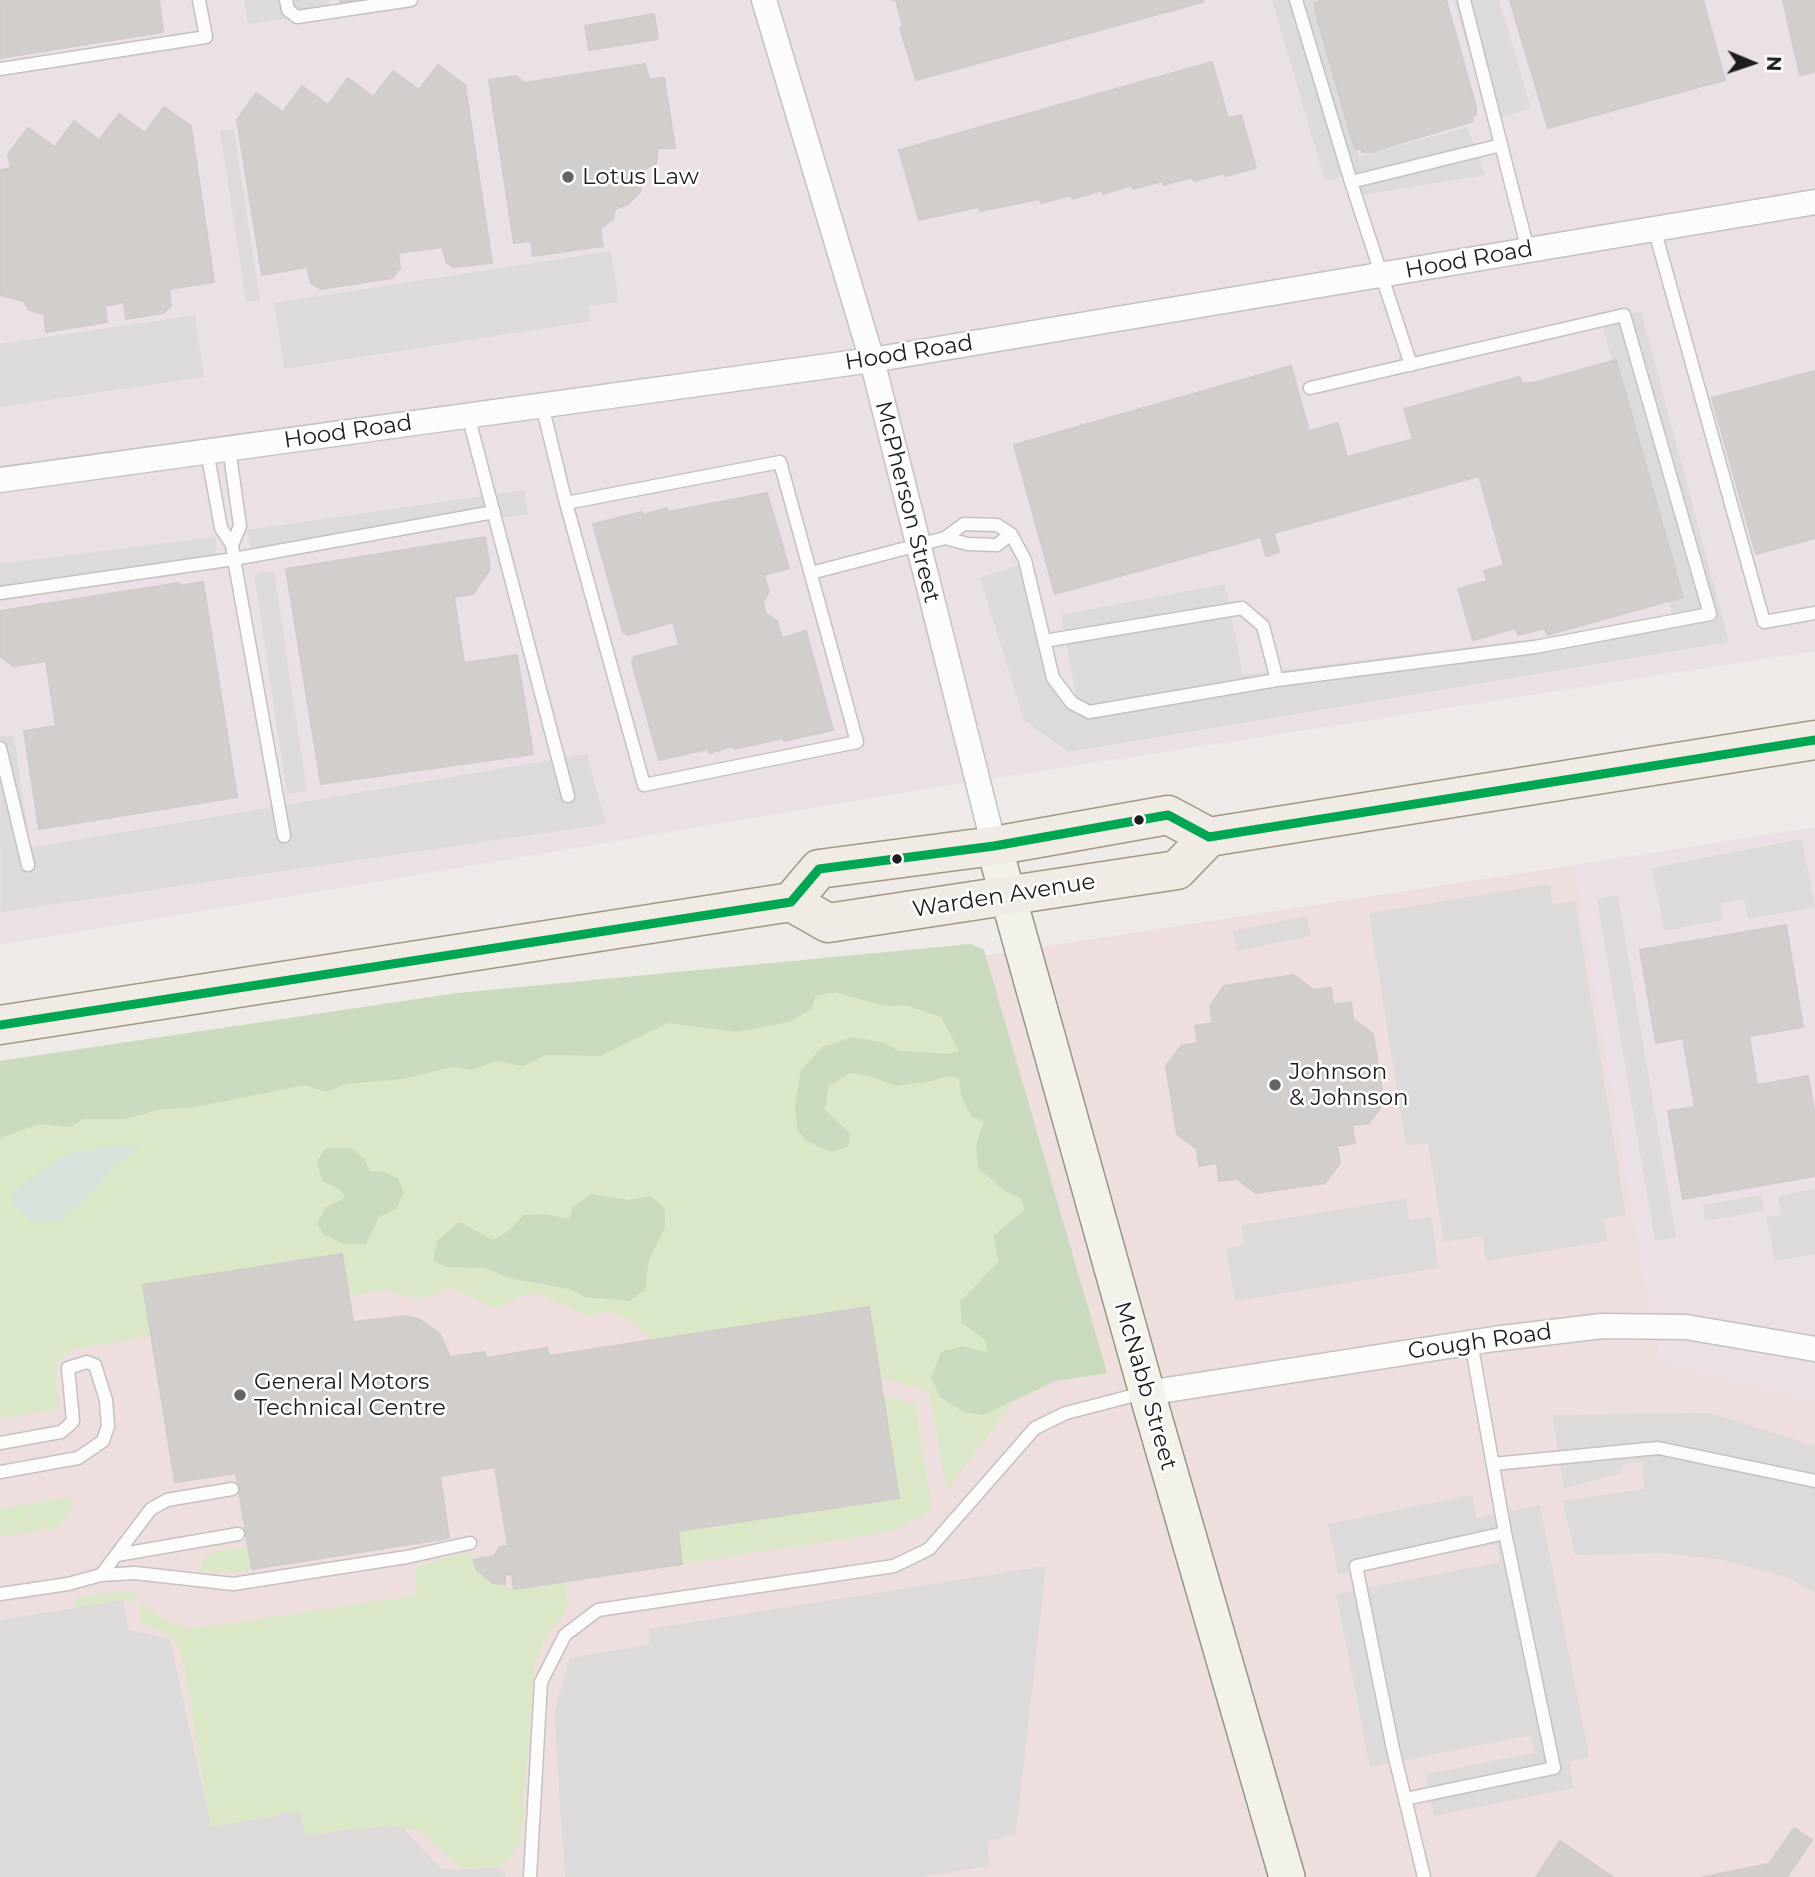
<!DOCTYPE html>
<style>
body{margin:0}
#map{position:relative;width:1815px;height:1877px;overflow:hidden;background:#edeae7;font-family:Montserrat,sans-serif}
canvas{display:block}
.north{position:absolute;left:1717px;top:28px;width:70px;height:70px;-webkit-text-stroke:5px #fff;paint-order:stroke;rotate:92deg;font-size:19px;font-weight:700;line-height:28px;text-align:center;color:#1e1e1e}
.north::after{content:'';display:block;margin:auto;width:24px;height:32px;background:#1e1e1e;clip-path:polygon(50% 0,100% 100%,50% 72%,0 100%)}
</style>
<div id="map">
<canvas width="1815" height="1877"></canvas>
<div class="north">N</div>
</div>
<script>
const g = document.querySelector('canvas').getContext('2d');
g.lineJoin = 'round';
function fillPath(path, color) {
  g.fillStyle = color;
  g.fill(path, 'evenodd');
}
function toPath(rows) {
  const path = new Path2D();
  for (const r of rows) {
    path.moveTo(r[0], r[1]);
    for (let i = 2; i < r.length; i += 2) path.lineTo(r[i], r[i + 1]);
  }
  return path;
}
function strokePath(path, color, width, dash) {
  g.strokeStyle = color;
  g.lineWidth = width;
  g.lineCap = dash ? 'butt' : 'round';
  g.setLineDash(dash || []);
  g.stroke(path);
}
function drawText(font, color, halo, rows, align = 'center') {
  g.font = font + ' Montserrat,sans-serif';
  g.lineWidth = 5;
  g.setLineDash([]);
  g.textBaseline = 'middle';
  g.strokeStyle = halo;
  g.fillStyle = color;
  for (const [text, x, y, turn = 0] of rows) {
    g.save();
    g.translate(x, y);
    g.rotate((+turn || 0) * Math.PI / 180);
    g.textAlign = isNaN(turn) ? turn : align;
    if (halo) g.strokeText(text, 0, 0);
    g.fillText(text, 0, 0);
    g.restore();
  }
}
const commercial = toPath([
 [1575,865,1645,1281,1663,1361,1815,1401,1815,1877,0,1877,0,1085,957,960]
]);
const industrial = toPath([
 [0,0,1815,0,1815,651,925,789,0,945],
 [1815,827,1815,1401,1664,1361,1645,1281,1575,865]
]);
const grass = toPath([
 [971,944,984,950,1107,1373,1055,1381,1013,1402,947,1490,929,1391,880,1377,869,1307,652,1340,626,1317,604,1312,589,1316,536,1293,518,1296,507,1305,491,1307,462,1292,447,1289,430,1296,414,1298,385,1290,348,1296,341,1254,143,1285,151,1336,69,1350,59,1360,56,1373,59,1409,0,1418,0,1061,458,993],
 [883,1396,915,1404,932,1510,893,1531,682,1564,678,1531,899,1498],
 [72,1497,72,1510,56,1528,0,1537,0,1509],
 [248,1546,252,1569,244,1572,200,1571,203,1560,214,1552],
 [472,1552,477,1570,493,1583,514,1589,564,1582,568,1607,544,1640,534,1666,521,1841,509,1859,498,1867,470,1869,459,1866,419,1830,388,1826,304,1835,299,1811,210,1827,184,1663,177,1643,162,1631,141,1624,139,1602,123,1600,75,1608,75,1598,131,1590,140,1602,164,1620,183,1627,201,1628,417,1595,415,1567]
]);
const forest = toPath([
 [971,944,984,950,1107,1373,1055,1381,983,1415,964,1412,940,1397,931,1377,941,1352,963,1346,988,1353,985,1340,962,1323,960,1302,999,1261,993,1236,1025,1210,1021,1199,1006,1192,978,1168,976,1145,984,1121,972,1117,961,1096,959,1078,947,1076,927,1082,895,1086,873,1077,850,1073,828,1087,825,1110,851,1134,848,1147,831,1152,808,1142,797,1130,795,1104,801,1070,822,1047,853,1037,884,1043,899,1051,951,1054,959,1051,941,1017,906,1005,885,1006,835,992,816,996,812,1009,789,1022,737,1032,668,1023,601,1056,546,1055,523,1066,495,1061,473,1070,452,1067,403,1079,346,1084,327,1092,305,1085,195,1107,158,1110,126,1119,84,1119,70,1127,39,1124,0,1138,0,1061,458,993],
 [326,1148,351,1148,364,1159,370,1171,384,1172,398,1178,404,1193,396,1209,379,1217,366,1244,343,1244,323,1234,317,1223,326,1207,345,1198,339,1189,322,1181,317,1161],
 [591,1194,628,1200,650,1196,665,1209,665,1228,649,1260,645,1290,629,1301,585,1297,569,1289,509,1278,485,1268,447,1267,433,1261,437,1241,459,1222,493,1240,510,1230,523,1215,546,1214,569,1219,573,1207]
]);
const wetland = toPath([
 [139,1144,135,1153,113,1167,91,1194,59,1222,31,1222,11,1202,11,1193,54,1161,77,1151]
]);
const parking = toPath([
 [244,0,329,0,330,12,248,24],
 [1272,0,1314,0,1359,157,1467,127,1485,175,1363,195,1353,174,1325,181],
 [1454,0,1499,0,1531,108,1489,121],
 [234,129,260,300,246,302,220,131],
 [611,251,619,302,589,306,591,321,284,369,274,303],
 [1641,311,1729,642,1068,752,1024,720,980,578,1023,564,1060,694,1077,702,1061,615,1225,584,1243,675,1674,622,1602,321],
 [195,315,204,377,0,407,0,344],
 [525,490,528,514,251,554,247,530],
 [216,537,216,565,0,601,0,564],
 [274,571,307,791,287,794,254,574],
 [0,736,14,736,30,848,587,754,606,824,1,912],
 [1802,839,1815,907,1748,919,1744,899,1720,904,1723,920,1664,931,1652,868],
 [1550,884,1553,904,1575,901,1626,1215,1604,1219,1608,1241,1486,1261,1482,1236,1444,1242,1428,1143,1406,1146,1369,913],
 [1618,895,1676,1237,1655,1241,1597,899],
 [1307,916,1311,936,1237,951,1233,931],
 [1815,1189,1815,1254,1775,1261,1766,1217,1781,1214,1778,1196],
 [1761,1195,1764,1211,1705,1221,1703,1205],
 [1406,1199,1409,1220,1431,1217,1439,1268,1235,1301,1226,1248,1244,1245,1241,1225],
 [1711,1413,1815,1446,1815,1593,1789,1578,1723,1560,1663,1553,1575,1555,1563,1501,1644,1489,1642,1462,1624,1464,1619,1474,1564,1488,1552,1415],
 [1472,1495,1477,1518,1540,1505,1589,1757,1569,1762,1574,1788,1434,1816,1426,1774,1534,1753,1531,1735,1370,1767,1336,1594,1500,1562,1497,1544,1338,1574,1328,1524],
 [1046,1566,1016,1834,987,1842,990,1866,919,1877,565,1877,554,1713,570,1658,649,1645,649,1629],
 [123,1600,129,1630,170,1639,211,1827,300,1811,304,1835,388,1826,403,1828,440,1868,456,1870,498,1867,506,1877,0,1877,0,1620]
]);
const building = toPath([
 [0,0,159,0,163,32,0,58,0,0],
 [340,0,366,0,341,4,340,0],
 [892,0,1203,0,1203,2,916,80,900,28,903,26,896,0,892,0],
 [1320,0,1446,0,1476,107,1476,115,1472,116,1473,121,1371,152,1362,152,1361,148,1355,150,1315,10,1315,3,1320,0],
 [1510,0,1703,0,1725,80,1548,128,1510,0],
 [1783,0,1815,0,1815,72,1800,75,1783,0],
 [654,14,658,39,589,50,585,26,654,14],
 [1212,62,1228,118,1241,115,1256,168,1225,176,1224,173,1194,181,1193,177,1164,185,1163,181,1133,189,1132,185,1103,194,1102,190,1072,199,1071,195,1041,203,1040,199,980,211,979,207,919,220,899,150,1212,62],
 [645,64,649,79,664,78,675,148,658,148,656,163,643,170,640,192,628,204,615,209,613,219,600,229,603,246,533,256,531,241,514,243,489,80,516,76,524,83,645,64],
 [438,65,465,85,492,263,453,267,447,263,442,247,398,253,400,268,392,278,321,289,311,283,307,267,262,275,237,120,256,93,283,112,302,86,328,105,348,78,373,97,393,71,419,90,438,65],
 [164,107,191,126,214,282,169,289,171,306,163,313,126,319,124,302,105,306,107,322,46,332,44,314,29,310,24,301,0,295,0,170,11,168,8,154,28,128,55,147,74,121,99,140,119,114,145,133,164,107],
 [1616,360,1683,597,1547,635,1545,628,1518,635,1516,628,1473,640,1458,589,1487,581,1484,571,1504,565,1479,476,1274,533,1279,552,1266,556,1261,537,1055,594,1014,445,1291,366,1309,431,1338,423,1347,457,1413,439,1404,409,1519,377,1523,384,1537,382,1616,360],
 [1815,371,1815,538,1756,554,1712,398,1815,371],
 [767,493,789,568,764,575,769,591,763,602,766,614,777,621,782,638,806,631,833,730,784,741,783,738,734,749,733,746,709,753,708,749,659,760,632,663,634,657,679,645,673,622,628,635,623,632,593,524,642,512,643,515,667,508,668,512,767,493],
 [485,537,490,569,473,594,454,597,464,663,517,655,533,754,321,784,286,569,485,537],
 [203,582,237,797,39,829,24,731,56,726,46,661,13,666,0,656,0,611,179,583,180,586,203,582],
 [1786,925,1803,1027,1749,1036,1757,1085,1808,1076,1815,1118,1815,1176,1683,1199,1668,1111,1695,1107,1683,1038,1656,1043,1640,950,1786,925],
 [1294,975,1313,990,1331,988,1333,1005,1351,1002,1353,1019,1373,1034,1384,1103,1369,1123,1352,1125,1355,1143,1337,1146,1340,1163,1325,1183,1256,1193,1237,1179,1219,1181,1217,1163,1199,1166,1197,1149,1177,1134,1166,1066,1181,1046,1198,1043,1195,1026,1213,1023,1210,1006,1224,986,1294,975],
 [342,1254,353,1322,407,1316,420,1320,439,1333,450,1357,485,1352,486,1358,547,1348,549,1356,869,1307,899,1498,678,1531,682,1564,514,1589,512,1574,505,1575,505,1584,493,1583,477,1570,473,1560,494,1556,500,1547,508,1546,495,1467,440,1476,449,1538,252,1569,236,1473,175,1482,143,1285,342,1254],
 [1794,1828,1812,1840,1787,1877,1703,1877,1769,1864,1794,1828],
 [1560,1841,1613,1877,1536,1877,1560,1841]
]);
const lane = toPath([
 [286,0,288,10,297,17,411,0],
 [1296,0,1351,182,1501,145],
 [1464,0,1528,250],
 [0,69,206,37,199,0],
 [1351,182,1411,365],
 [1654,228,1764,622,1815,613],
 [542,405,566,503,644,785,857,742,780,462,566,503],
 [468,415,568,796],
 [229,448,240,526,232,545],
 [1011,534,1025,560,1053,678,1072,703,1089,712,1277,680,1535,647,1710,614,1624,315,1310,388],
 [811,573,945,538,964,524,997,525,1011,534,997,545,968,544,945,538],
 [0,593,234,559,232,545,221,528,207,451],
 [1044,641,1242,608,1263,626,1277,680],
 [0,748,28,865],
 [284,836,234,559,494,512],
 [0,1443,61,1432,67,1427,73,1421,68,1368,87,1362,95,1365,106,1400,108,1426,103,1441,78,1458,0,1472],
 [1493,1464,1658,1448,1815,1481],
 [117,1555,238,1534],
 [101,1575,135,1573,233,1584,407,1557,470,1543],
 [0,1594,68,1584,101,1575,151,1509,167,1500,232,1489],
 [1405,1799,1554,1768,1505,1533],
 [530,1877,541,1682,565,1635,598,1610,894,1566,929,1549,1035,1428,1066,1413,1143,1393],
 [1424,1877,1393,1749,1356,1566,1505,1533,1471,1342]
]);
const street = toPath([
 [764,0,872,360,994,846],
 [0,480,872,360,1815,202],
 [1147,1393,1494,1339,1602,1326,1686,1327,1815,1349]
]);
const secondary = toPath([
 [994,846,1147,1393,1287,1877]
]);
const primary = toPath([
 [791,902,819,869,994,846,1168,815,1209,837,1815,740],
 [0,1025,791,902,828,923,1064,887,1177,870,1209,837]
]);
const bus1 = toPath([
 [0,1025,791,902,819,869,994,846,1168,815,1209,837,1815,740]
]);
const markers = [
 [568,177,7,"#666564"],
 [1139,820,6,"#1e1e1e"],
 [897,859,6,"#1e1e1e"],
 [1275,1085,7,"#666564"],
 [240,1395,7,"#666564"]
];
const poiNames = [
 ["Lotus Law",582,177],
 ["Johnson",1289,1072],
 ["& Johnson",1289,1098],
 ["General Motors",254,1382],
 ["Technical Centre",254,1408]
];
const streetNames = [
 ["Hood Road",1469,260,-10],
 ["Hood Road",909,353,-9],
 ["Hood Road",348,432,-8],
 ["McPherson Street",907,502,76],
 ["Warden Avenue",1004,896,-9],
 ["Gough Road",1480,1342,-8],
 ["McNabb Street",1145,1386,74]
];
fillPath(commercial, '#eededd');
fillPath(industrial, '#eae0e6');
fillPath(grass, '#dae8c7');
fillPath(forest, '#c9dabe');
fillPath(wetland, '#d6e2da');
fillPath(parking, '#dddbda');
fillPath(building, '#d2cecc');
strokePath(building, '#d0ccc9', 2);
strokePath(lane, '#c4c2c1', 15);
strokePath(street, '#c4c2c1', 27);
strokePath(secondary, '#959580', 38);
strokePath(primary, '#a29785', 41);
strokePath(lane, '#fcfcfb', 12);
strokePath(street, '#fcfcfb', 24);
strokePath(secondary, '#f3f2ea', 35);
strokePath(primary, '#f0ebe5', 38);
strokePath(bus1, '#00a651', 9);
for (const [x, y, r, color] of markers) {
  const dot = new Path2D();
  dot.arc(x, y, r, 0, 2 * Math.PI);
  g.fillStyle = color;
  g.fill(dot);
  strokePath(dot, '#fff', 2.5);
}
drawText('23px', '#1e1e1e', '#fff', poiNames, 'left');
drawText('23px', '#1e1e1e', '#fff', streetNames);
</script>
